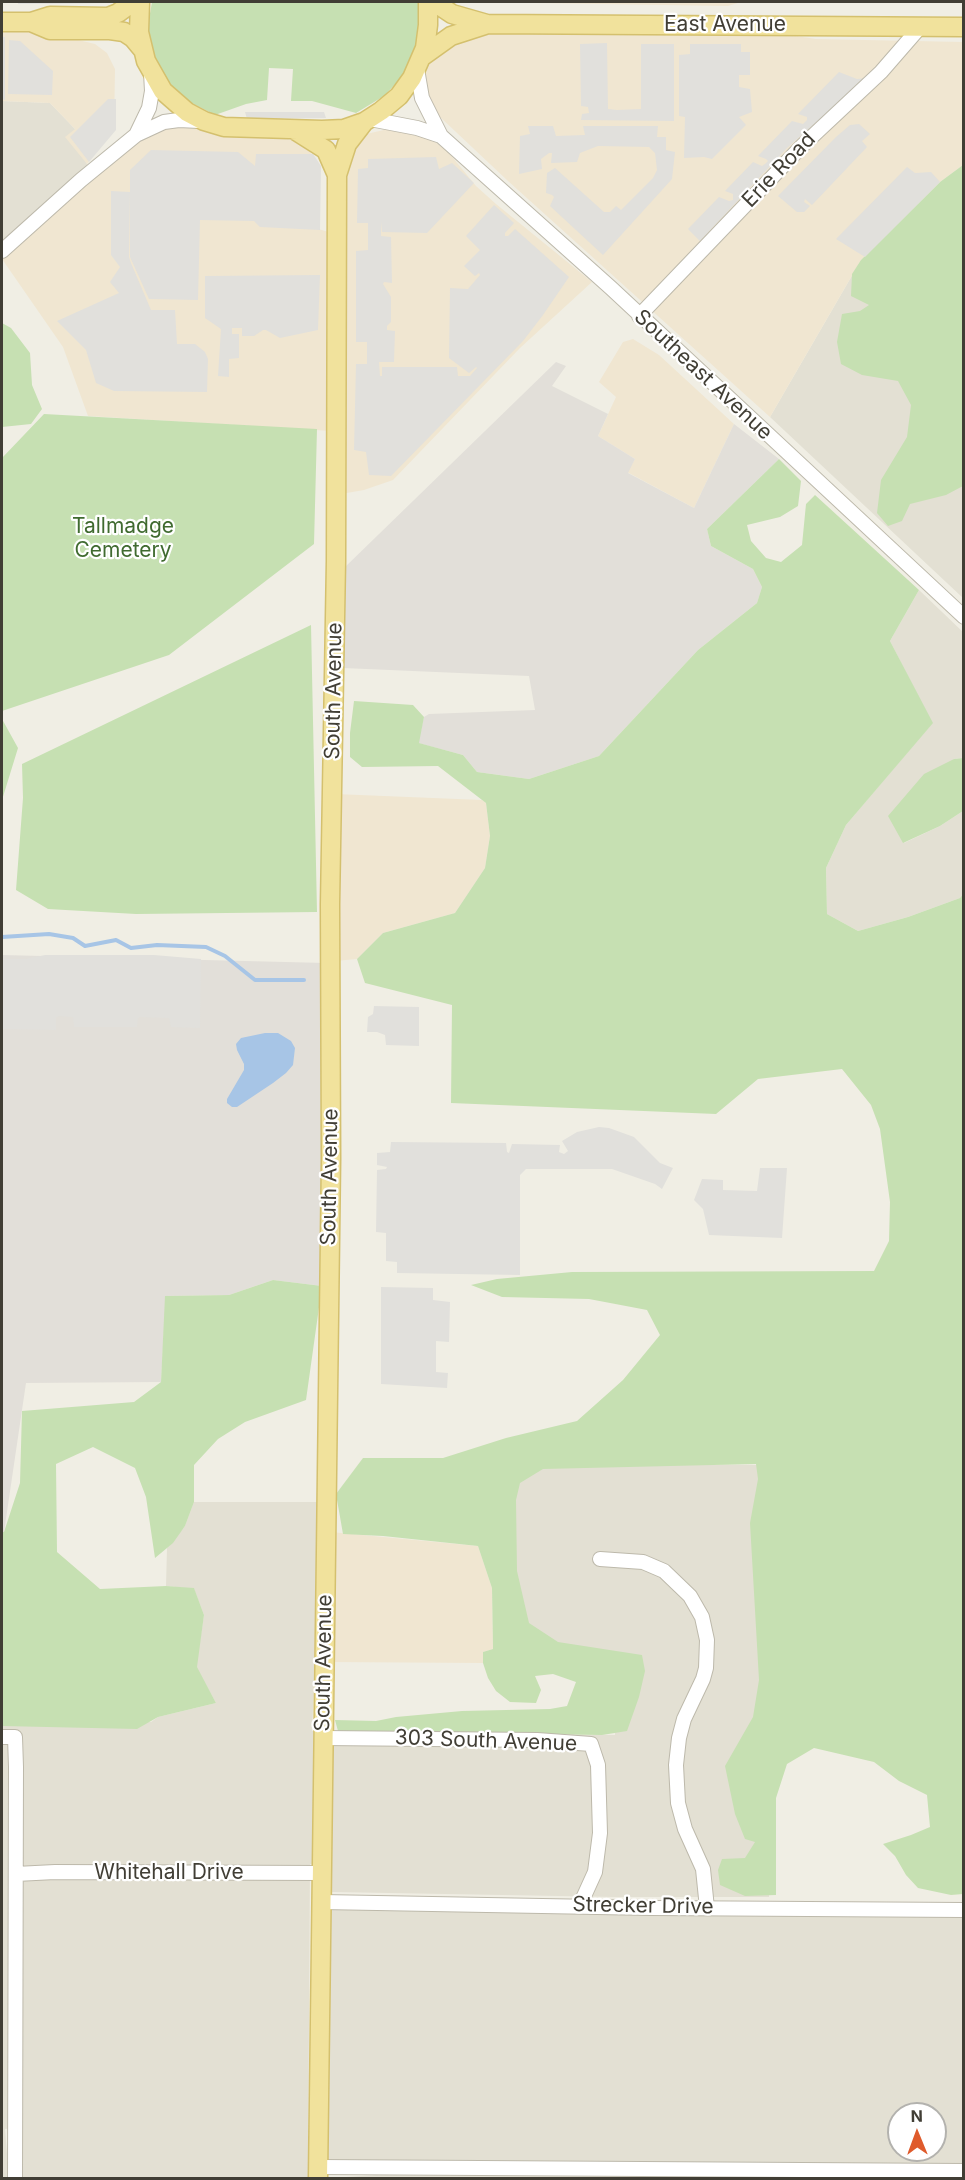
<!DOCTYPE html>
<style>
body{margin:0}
#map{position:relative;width:965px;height:2180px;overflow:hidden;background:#f0eee4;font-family:Inter,sans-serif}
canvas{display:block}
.frame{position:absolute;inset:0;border:3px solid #413e35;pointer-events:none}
.north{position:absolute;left:887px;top:2102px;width:60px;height:60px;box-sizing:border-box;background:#fff;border:2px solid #b3b2ae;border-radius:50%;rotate:359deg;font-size:16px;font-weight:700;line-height:24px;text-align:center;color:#413e35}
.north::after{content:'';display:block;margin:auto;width:21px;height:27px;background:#df5b2c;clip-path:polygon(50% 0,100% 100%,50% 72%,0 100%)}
</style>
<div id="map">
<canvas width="965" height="2180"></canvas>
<div class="frame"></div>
<div class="north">N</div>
</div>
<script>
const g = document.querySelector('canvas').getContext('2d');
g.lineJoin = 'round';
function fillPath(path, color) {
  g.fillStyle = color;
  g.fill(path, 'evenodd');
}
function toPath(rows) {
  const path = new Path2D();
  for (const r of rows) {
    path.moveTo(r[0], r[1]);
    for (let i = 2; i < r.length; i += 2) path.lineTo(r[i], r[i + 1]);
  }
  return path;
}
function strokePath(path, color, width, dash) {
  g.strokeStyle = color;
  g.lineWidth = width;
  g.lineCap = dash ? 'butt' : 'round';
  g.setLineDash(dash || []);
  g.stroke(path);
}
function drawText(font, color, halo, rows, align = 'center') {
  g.font = font + ' Inter,sans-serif';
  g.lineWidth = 4.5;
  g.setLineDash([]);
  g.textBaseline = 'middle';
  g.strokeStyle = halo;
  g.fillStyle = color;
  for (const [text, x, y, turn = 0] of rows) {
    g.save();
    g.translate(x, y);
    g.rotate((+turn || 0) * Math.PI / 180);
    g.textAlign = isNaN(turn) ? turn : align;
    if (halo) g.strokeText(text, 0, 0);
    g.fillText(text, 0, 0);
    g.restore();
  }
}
const residential = toPath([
 [2,101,50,103,75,129,87,164,91,171,2,251],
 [963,165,963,598,770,417,861,260],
 [919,590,963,632,963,758,954,759,904,843,940,826,963,811,963,894,960,898,908,917,858,931,827,914,826,868,846,825,932,723,890,641],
 [503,1464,770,1465,769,1897,615,1897,332,1892,332,1864,310,1864,308,2178,20,2178,20,2128,5,2129,9,2178,2,2178,2,1719,151,1722,158,1717,216,1703,196,1667,204,1615,194,1589,166,1586,167,1548,185,1526,194,1502,322,1502,312,1731,615,1735,616,1660,503,1659],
 [322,1902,963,1910,963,2171,319,2167],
 [899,2114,935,2114,935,2150,899,2150],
 [376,2175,964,2176,963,2178,331,2178]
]);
const commercial = toPath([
 [472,2,741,2,728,6],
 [2,22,95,44,107,53,115,69,114,129,87,164,65,137,75,129,50,103,2,101],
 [564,32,796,36,816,39,963,42,963,165,940,182,861,260,770,417,508,181,439,116,429,99,424,83,428,63,440,48,482,33],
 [201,124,303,142,319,166,318,229,329,232,331,431,88,416,63,347,2,259,117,154,158,126],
 [388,129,432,139,449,153,476,186,496,204,592,282,520,348,393,480,364,490,341,494,345,160,358,136],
 [633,339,659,355,734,424,694,508,627,472,635,459,598,436,616,397,599,382,623,342],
 [335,794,482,800,486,803,490,836,485,868,455,913,383,933,357,959,335,961],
 [331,1532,478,1546,492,1588,493,1649,483,1652,483,1663,328,1662]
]);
const industrial = toPath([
 [556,362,566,366,552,386,608,414,598,436,635,459,628,473,694,508,734,424,779,459,707,529,711,546,753,569,762,587,757,603,698,650,599,756,529,779,477,772,463,755,418,743,424,717,429,714,535,710,529,676,343,668,343,569],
 [2,955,326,963,322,1286,273,1280,229,1295,166,1296,161,1382,26,1383,4,1532,2,1532]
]);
const green = toPath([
 [152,2,418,2,419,26,416,50,401,78,384,96,356,113,312,101,291,101,293,69,269,68,267,100,246,104,215,115,186,100,162,77,152,49,148,25],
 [963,165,963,486,946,495,910,504,902,521,888,526,877,513,881,480,907,437,911,405,898,381,862,375,841,364,837,342,842,314,860,311,869,305,851,296,852,274,861,260,940,182],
 [2,323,11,328,30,353,32,385,42,409,31,424,2,427],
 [44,414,317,429,314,544,169,655,2,711,2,458],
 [779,459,801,481,798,506,780,517,747,525,751,541,766,558,781,562,802,545,806,504,815,495,919,590,890,641,933,723,846,825,826,868,827,914,858,931,908,917,960,898,963,894,963,1894,951,1895,918,1888,906,1875,895,1856,883,1844,911,1835,930,1827,927,1795,899,1781,874,1762,814,1748,787,1764,776,1798,776,1895,745,1896,720,1885,718,1870,722,1859,745,1858,755,1842,745,1839,735,1814,725,1766,753,1717,759,1680,750,1523,758,1479,756,1464,543,1469,520,1483,516,1500,517,1571,529,1623,558,1642,642,1655,645,1671,639,1697,627,1731,602,1735,338,1731,335,1720,376,1721,396,1717,462,1711,550,1709,567,1706,576,1682,553,1674,535,1676,541,1690,536,1703,510,1702,496,1691,488,1678,483,1663,483,1652,493,1649,492,1588,478,1546,383,1536,343,1534,336,1494,363,1458,443,1458,506,1438,577,1421,623,1380,660,1335,647,1310,589,1299,502,1297,471,1285,497,1279,572,1272,874,1271,889,1241,890,1202,880,1129,871,1105,842,1069,758,1079,716,1114,451,1103,452,1005,365,983,357,959,383,933,455,913,485,868,490,836,486,803,438,766,362,767,350,757,350,733,354,701,413,705,424,717,419,743,463,755,477,772,529,779,599,756,698,650,757,603,762,587,753,569,711,546,707,529],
 [311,625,317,912,136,914,48,909,16,890,23,798,22,764],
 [2,719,18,748,2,800],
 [963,758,963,811,940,826,903,843,888,816,924,774,954,759],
 [273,1280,322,1286,306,1400,245,1422,218,1439,194,1465,194,1502,185,1526,173,1543,155,1558,146,1497,135,1468,93,1447,56,1464,57,1552,100,1589,166,1586,194,1588,204,1615,197,1667,216,1703,158,1717,137,1729,2,1726,2,1532,4,1532,20,1483,22,1411,134,1402,161,1382,165,1296,229,1295]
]);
const parking = toPath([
 [18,2,115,2,112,3,51,4,18,4],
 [2,37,5,37,5,100,2,99],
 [9,40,20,41,53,71,52,95,8,94],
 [607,43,608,109,617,110,641,109,641,44,674,44,674,121,581,120,582,114,589,113,588,107,581,106,580,44],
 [690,44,741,44,741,52,750,52,750,75,739,75,739,87,750,89,752,112,739,117,746,125,712,159,704,157,684,158,685,117,679,116,679,55,690,54],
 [839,72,857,79,866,78,787,148,700,241,688,229,719,197,729,201,733,200,733,194,725,191,753,162,762,166,765,164,768,161,766,159,758,156,792,121,803,124,807,120,807,117,798,114],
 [108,99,116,99,116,130,89,162,70,137],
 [245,112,324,112,326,118,247,119],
 [859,124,870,134,862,141,867,147,812,205,805,199,804,202,810,206,804,212,797,212,778,196,836,137,850,125],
 [528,126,553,126,556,136,585,135,583,126,658,126,657,137,666,137,666,150,675,152,672,179,603,255,550,206,554,197,552,195,546,193,547,173,555,168,604,212,610,212,616,206,621,210,653,178,657,170,655,153,649,147,598,146,580,153,577,162,551,163,552,153,549,153,541,159,542,169,519,174,520,136,530,134],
 [151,150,238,152,255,166,256,154,313,154,321,166,320,230,260,227,254,221,200,220,198,300,149,299,130,257,129,192,129,257,131,263,151,310,175,310,177,344,195,344,205,352,208,359,207,392,114,391,96,383,86,350,57,321,119,293,110,282,120,267,111,255,111,191,130,192,130,170],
 [436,157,439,169,452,163,474,183,427,233,382,232,381,222,381,236,391,237,392,283,384,282,383,284,391,297,391,322,387,326,387,330,395,331,394,362,379,362,380,376,382,376,382,367,457,367,458,376,470,376,477,368,476,367,469,373,449,358,450,288,468,289,480,275,479,273,475,276,464,266,480,250,466,236,494,205,514,223,505,233,505,236,508,236,515,229,569,277,543,315,523,341,391,476,369,475,366,452,354,450,356,364,367,364,367,342,356,342,356,251,368,250,368,223,357,223,358,169,368,168,368,159],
 [907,167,915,173,931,172,940,182,865,257,836,239],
 [320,275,318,330,280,338,266,330,263,330,254,336,242,336,242,328,232,328,232,334,239,334,239,358,229,359,229,377,218,376,221,329,205,318,205,276],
 [45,955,154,955,201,959,200,1028,171,1027,169,1018,140,1017,138,1018,137,1027,74,1027,73,1017,58,1016,56,1018,56,1030,2,1029,2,959,26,959],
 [374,1006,419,1007,419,1046,386,1045,385,1035,377,1032,367,1032,368,1017,373,1014],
 [599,1127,609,1128,634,1137,660,1163,673,1168,662,1189,655,1184,612,1169,526,1169,520,1175,520,1275,397,1273,397,1262,386,1261,386,1233,376,1232,377,1170,386,1169,387,1167,377,1165,377,1153,390,1152,391,1142,506,1143,507,1152,509,1153,512,1144,560,1145,559,1152,564,1154,568,1151,562,1141,577,1132],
 [760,1168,787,1168,782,1238,709,1235,703,1209,694,1200,702,1179,723,1180,723,1190,757,1191],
 [381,1287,433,1288,433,1300,450,1302,449,1342,436,1341,436,1372,448,1373,447,1388,381,1384]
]);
const water = toPath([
 [265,1033,278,1033,291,1041,295,1048,293,1065,286,1073,273,1083,237,1107,232,1107,227,1103,227,1099,244,1070,244,1064,237,1050,236,1044,241,1038]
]);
const stream = toPath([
 [2,937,49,934,73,938,85,946,116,940,131,948,157,945,206,947,225,956,255,980,304,980]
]);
const minor = toPath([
 [417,69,422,98,441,136],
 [370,119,417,128,441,136,611,288,964,617],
 [136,135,149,108,152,91,151,73],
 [2,251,81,180,136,135,164,122,179,120,199,121],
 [639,316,802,146,881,72,921,26],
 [600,1559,643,1562,664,1571,690,1596,702,1617,707,1640,706,1668,703,1679,684,1719,679,1738,676,1765,678,1803,685,1829,703,1869,707,1908],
 [2,1737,15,1737,16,1767,15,2178],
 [323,1738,537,1740,591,1744,598,1765,600,1833,595,1872,580,1905],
 [16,1874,55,1872,322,1873],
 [322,1902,652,1908,964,1910],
 [319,2167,964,2171]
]);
const major = toPath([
 [140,2,139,32,146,61,163,91,187,112,204,121,224,127,322,130,344,129,364,122,381,111,399,96,412,78,425,48,428,25,428,2],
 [434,2,452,14,487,24,964,27],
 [2,22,31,22,50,16,108,17,118,13,133,2],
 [31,22,50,30,110,30,124,32,133,38,143,50],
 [423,56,451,36,485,25],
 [296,131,326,150,337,175],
 [318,2178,331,1159,330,904,336,561,337,175,347,144,364,122]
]);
const streetNames = [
 ["East Avenue",725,25],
 ["Erie Road",779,170,-46],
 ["Southeast Avenue",703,375,43],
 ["South Avenue",334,691,-89],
 ["South Avenue",330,1177,-89],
 ["South Avenue",324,1663,-89],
 ["303 South Avenue",486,1741,2],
 ["Whitehall Drive",169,1873],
 ["Strecker Drive",643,1906,1]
];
const parkNames = [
 ["Tallmadge",123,527],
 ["Cemetery",123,551]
];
fillPath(residential, '#e3e0d3');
fillPath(commercial, '#f0e6d1');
fillPath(industrial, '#e2dfd9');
fillPath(green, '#c6e0b2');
fillPath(parking, '#e1e0dc');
fillPath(water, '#a7c5e6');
strokePath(stream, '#a7c5e6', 4);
strokePath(minor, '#bdb9ab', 16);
strokePath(major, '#d4c06e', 21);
strokePath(minor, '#fff', 14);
strokePath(major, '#f1e29c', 18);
drawText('21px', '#413e35', '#fff', streetNames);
drawText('21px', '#406b30', '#fff', parkNames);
</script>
